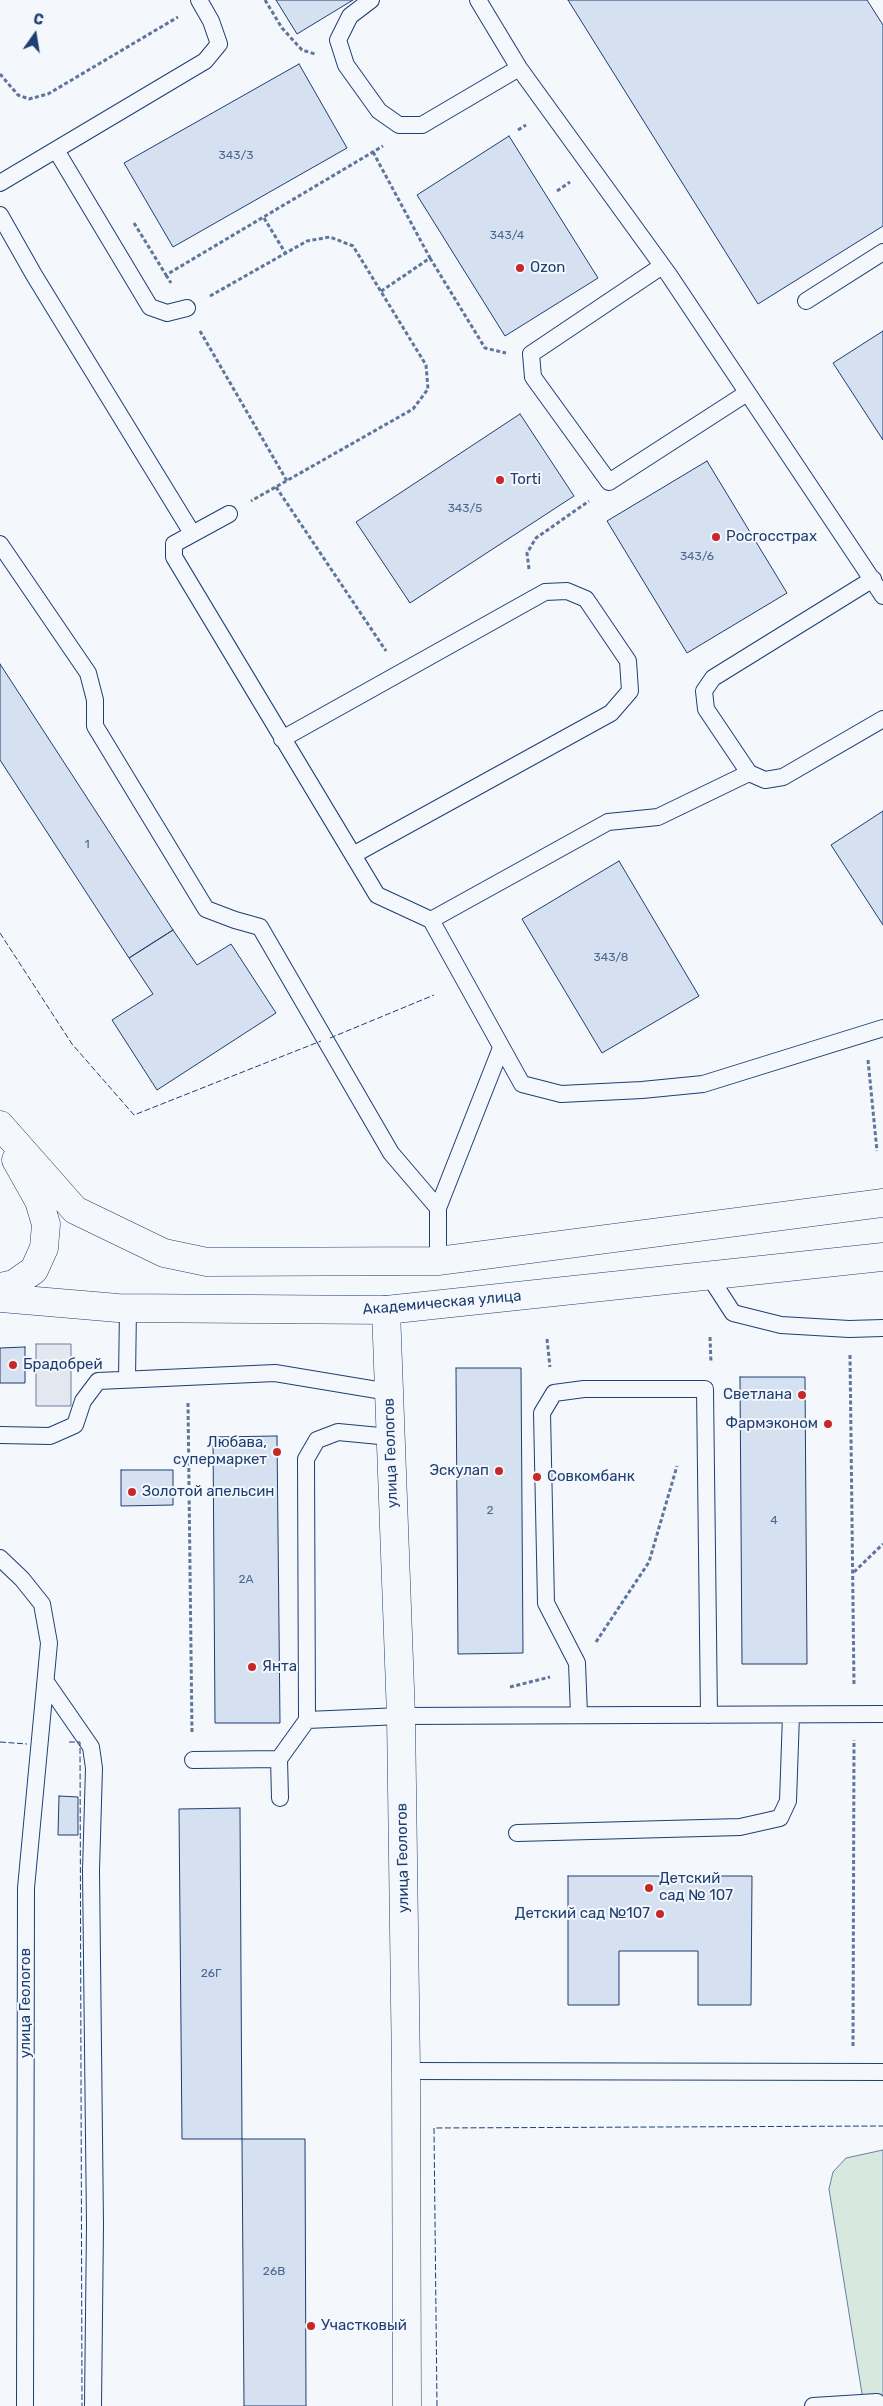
<!DOCTYPE html>
<meta charset="utf-8">
<style>
body{margin:0}
#map{position:relative;width:883px;height:2406px;overflow:hidden;background:#f4f7fb;font-family:Rubik,sans-serif}
canvas{display:block}
.north{position:absolute;left:10px;top:10px;width:50px;height:50px;-webkit-text-stroke:4px #f4f7fb;paint-order:stroke;rotate:13deg;font-size:14px;font-weight:700;line-height:20px;text-align:center;color:#1d3f73}
.north::after{content:'';display:block;margin:auto;width:18px;height:22px;background:#1d3f73;clip-path:polygon(50% 0,100% 100%,50% 72%,0 100%)}
</style>
<div id="map">
<canvas width="883" height="2406"></canvas>
<div class="north">С</div>
</div>
<script>
const g = document.querySelector('canvas').getContext('2d');
g.lineJoin = 'round';
function fillPath(path, color) {
  g.fillStyle = color;
  g.fill(path, 'evenodd');
}
function toPath(rows) {
  const path = new Path2D();
  for (const r of rows) {
    path.moveTo(r[0], r[1]);
    for (let i = 2; i < r.length; i += 2) path.lineTo(r[i], r[i + 1]);
  }
  return path;
}
function strokePath(path, color, width, dash) {
  g.strokeStyle = color;
  g.lineWidth = width;
  g.lineCap = dash ? 'butt' : 'round';
  g.setLineDash(dash || []);
  g.stroke(path);
}
function drawText(font, color, halo, rows, align = 'center') {
  g.font = font + ' Rubik,sans-serif';
  g.lineWidth = 4;
  g.setLineDash([]);
  g.textBaseline = 'middle';
  g.strokeStyle = halo;
  g.fillStyle = color;
  for (const [text, x, y, turn = 0] of rows) {
    g.save();
    g.translate(x, y);
    g.rotate((+turn || 0) * Math.PI / 180);
    g.textAlign = isNaN(turn) ? turn : align;
    if (halo) g.strokeText(text, 0, 0);
    g.fillText(text, 0, 0);
    g.restore();
  }
}
const green = toPath([
 [883,2150,883,2406,864,2406,829,2189,833,2172,846,2158,883,2150]
]);
const parking = toPath([
 [36,1344,71,1344,71,1406,36,1406,36,1344]
]);
const building = toPath([
 [276,0,353,0,297,34,276,0],
 [568,0,867,0,883,25,883,226,758,304,568,0],
 [299,64,347,148,173,247,124,163,299,64],
 [509,136,598,278,505,336,417,195,509,136],
 [883,331,883,440,833,363,883,331],
 [520,414,574,496,410,603,356,522,520,414],
 [707,461,787,593,687,653,607,521,707,461],
 [0,664,173,930,129,958,0,760,0,664],
 [883,811,883,925,831,845,883,811],
 [619,861,699,996,602,1053,522,919,619,861],
 [173,930,197,965,231,944,276,1013,157,1090,112,1020,153,994,129,958,173,930],
 [25,1347,25,1383,0,1383,0,1348,25,1347],
 [456,1368,521,1368,523,1653,458,1654,456,1368],
 [740,1377,805,1377,807,1664,742,1664,740,1377],
 [277,1436,280,1723,215,1723,213,1437,277,1436],
 [121,1470,173,1470,173,1505,121,1506,121,1470],
 [59,1796,78,1797,78,1835,58,1835,59,1796],
 [240,1808,242,2139,182,2139,179,1809,240,1808],
 [568,1876,752,1876,751,2005,698,2005,698,1951,619,1951,619,2005,568,2005,568,1876],
 [242,2139,305,2139,306,2406,244,2406,242,2139]
]);
const path = toPath([
 [265,0,282,28,302,50,315,54],
 [0,74,18,95,29,99,48,94,178,17],
 [518,130,526,125],
 [373,152,430,258,380,292],
 [557,191,570,182],
 [264,218,286,254],
 [134,223,166,275,383,146],
 [430,258,485,348,506,353],
 [166,275,171,283],
 [210,296,307,241,330,237,353,246,426,365,428,389,413,409,251,501],
 [200,331,287,481],
 [276,487,386,651],
 [529,569,527,553,536,538,589,501],
 [868,1060,877,1151],
 [710,1337,711,1363],
 [547,1339,550,1367],
 [850,1355,854,1686],
 [188,1403,192,1734],
 [854,1572,883,1544],
 [596,1642,649,1562,677,1466],
 [510,1687,550,1677],
 [853,2046,854,1740]
]);
const service = toPath([
 [371,0,350,16,338,40,346,65,379,111,399,125,422,125,519,68],
 [478,0,519,68,669,275,883,596],
 [56,150,150,307,167,313,187,308],
 [0,183,205,61,219,44,211,21,199,0],
 [0,215,34,275,192,533],
 [662,266,531,354,533,377,609,482,747,393],
 [806,301,883,252],
 [229,514,174,544,174,557,377,895,431,920],
 [0,544,88,673,95,700,95,726,206,909,235,920,260,927,391,1153,438,1208],
 [883,719,783,777,765,780,749,773,658,817,608,822,431,920,522,1084,561,1094,642,1090,703,1084,883,1028],
 [282,739,545,592,567,591,586,599,628,661,630,691,611,713,353,855],
 [749,773,706,709,704,691,713,678,873,579],
 [438,1261,438,1208,501,1048],
 [709,1276,733,1313,781,1325,849,1329,883,1328],
 [127,1379,128,1308],
 [0,1435,50,1436,75,1425,83,1401,98,1381,275,1373,389,1392],
 [390,1437,338,1432,317,1440,306,1459,307,1720,401,1716,883,1714],
 [0,1558,22,1579,42,1604,49,1643,26,1888,25,2406],
 [46,1682,91,1747,94,1768,91,1870,95,2225,93,2406],
 [579,1715,577,1663,546,1603,542,1413,554,1393,584,1389,705,1389,709,1715],
 [279,1759,280,1798],
 [193,1760,279,1759,307,1720],
 [517,1833,740,1827,780,1818,788,1801,791,1715],
 [406,2071,883,2072],
 [813,2406,877,2402]
]);
const minor = toPath([
 [386,1310,401,1716,406,2071,407,2406]
]);
const secondary = toPath([
 [0,1125,75,1210,164,1253,207,1262,438,1261,883,1203],
 [0,1287,14,1284,34,1270,44,1248,46,1224,39,1201,16,1160],
 [0,1298,118,1308,386,1310,883,1257]
]);
const fence = toPath([
 [0,933,72,1044,134,1115,321,1041],
 [330,1038,434,995],
 [0,1742,27,1744],
 [69,1742,80,1742,82,2406],
 [437,2406,434,2128,883,2126]
]);
const markers = [
 [520,268,5,"#c62828"],
 [500,480,5,"#c62828"],
 [716,537,5,"#c62828"],
 [13,1365,5,"#c62828"],
 [802,1395,5,"#c62828"],
 [828,1424,5,"#c62828"],
 [277,1452,5,"#c62828"],
 [499,1471,5,"#c62828"],
 [537,1477,5,"#c62828"],
 [132,1492,5,"#c62828"],
 [252,1667,5,"#c62828"],
 [649,1888,5,"#c62828"],
 [660,1914,5,"#c62828"],
 [311,2326,5,"#c62828"]
];
const numberNames = [
 ["343/3",236,156],
 ["343/4",507,236],
 ["343/5",465,509],
 ["343/6",697,557],
 ["1",87,845],
 ["343/8",611,958],
 ["2",490,1511],
 ["4",774,1521],
 ["2А",246,1580],
 ["26Г",211,1974],
 ["26В",274,2272]
];
const poiNames = [
 ["Ozon",530,268],
 ["Torti",510,480],
 ["Росгосстрах",726,537],
 ["Брадобрей",23,1365],
 ["Светлана",792,1395,"right"],
 ["Фармэконом",818,1424,"right"],
 ["Любава,",267,1443,"right"],
 ["супермаркет",267,1460,"right"],
 ["Эскулап",489,1471,"right"],
 ["Совкомбанк",547,1477],
 ["Золотой апельсин",142,1492],
 ["Янта",262,1667],
 ["Детский",659,1879],
 ["сад № 107",659,1896],
 ["Детский сад №107",650,1914,"right"],
 ["Участковый",321,2326]
];
const streetNames = [
 ["Академическая улица",442,1303,-5],
 ["улица Геологов",391,1453,-92],
 ["улица Геологов",403,1858,-91],
 ["улица Геологов",26,2003,-90]
];
fillPath(green, '#d7e8df');
strokePath(green, '#687fa3', 1);
fillPath(parking, '#e3e8f0');
strokePath(parking, '#687fa3', 1);
fillPath(building, '#d5e0f0');
strokePath(building, '#1d3f73', 1);
strokePath(service, '#1d3f73', 18);
strokePath(minor, '#1d3f73', 29);
strokePath(secondary, '#1d3f73', 29);
strokePath(path, '#5e769c', 3, [4, 2.5]);
strokePath(service, '#f4f7fb', 16);
strokePath(minor, '#f4f7fb', 28);
strokePath(secondary, '#f4f7fb', 28);
strokePath(fence, '#1d3f73', 1, [6, 2.5]);
for (const [x, y, r, color] of markers) {
  const dot = new Path2D();
  dot.arc(x, y, r, 0, 2 * Math.PI);
  g.fillStyle = color;
  g.fill(dot);
  strokePath(dot, '#f4f7fb', 2);
}
drawText('12px', '#4b6792', null, numberNames);
drawText('15px', '#1d3f73', '#f4f7fb', poiNames, 'left');
drawText('15px', '#1d3f73', '#f4f7fb', streetNames);
</script>
